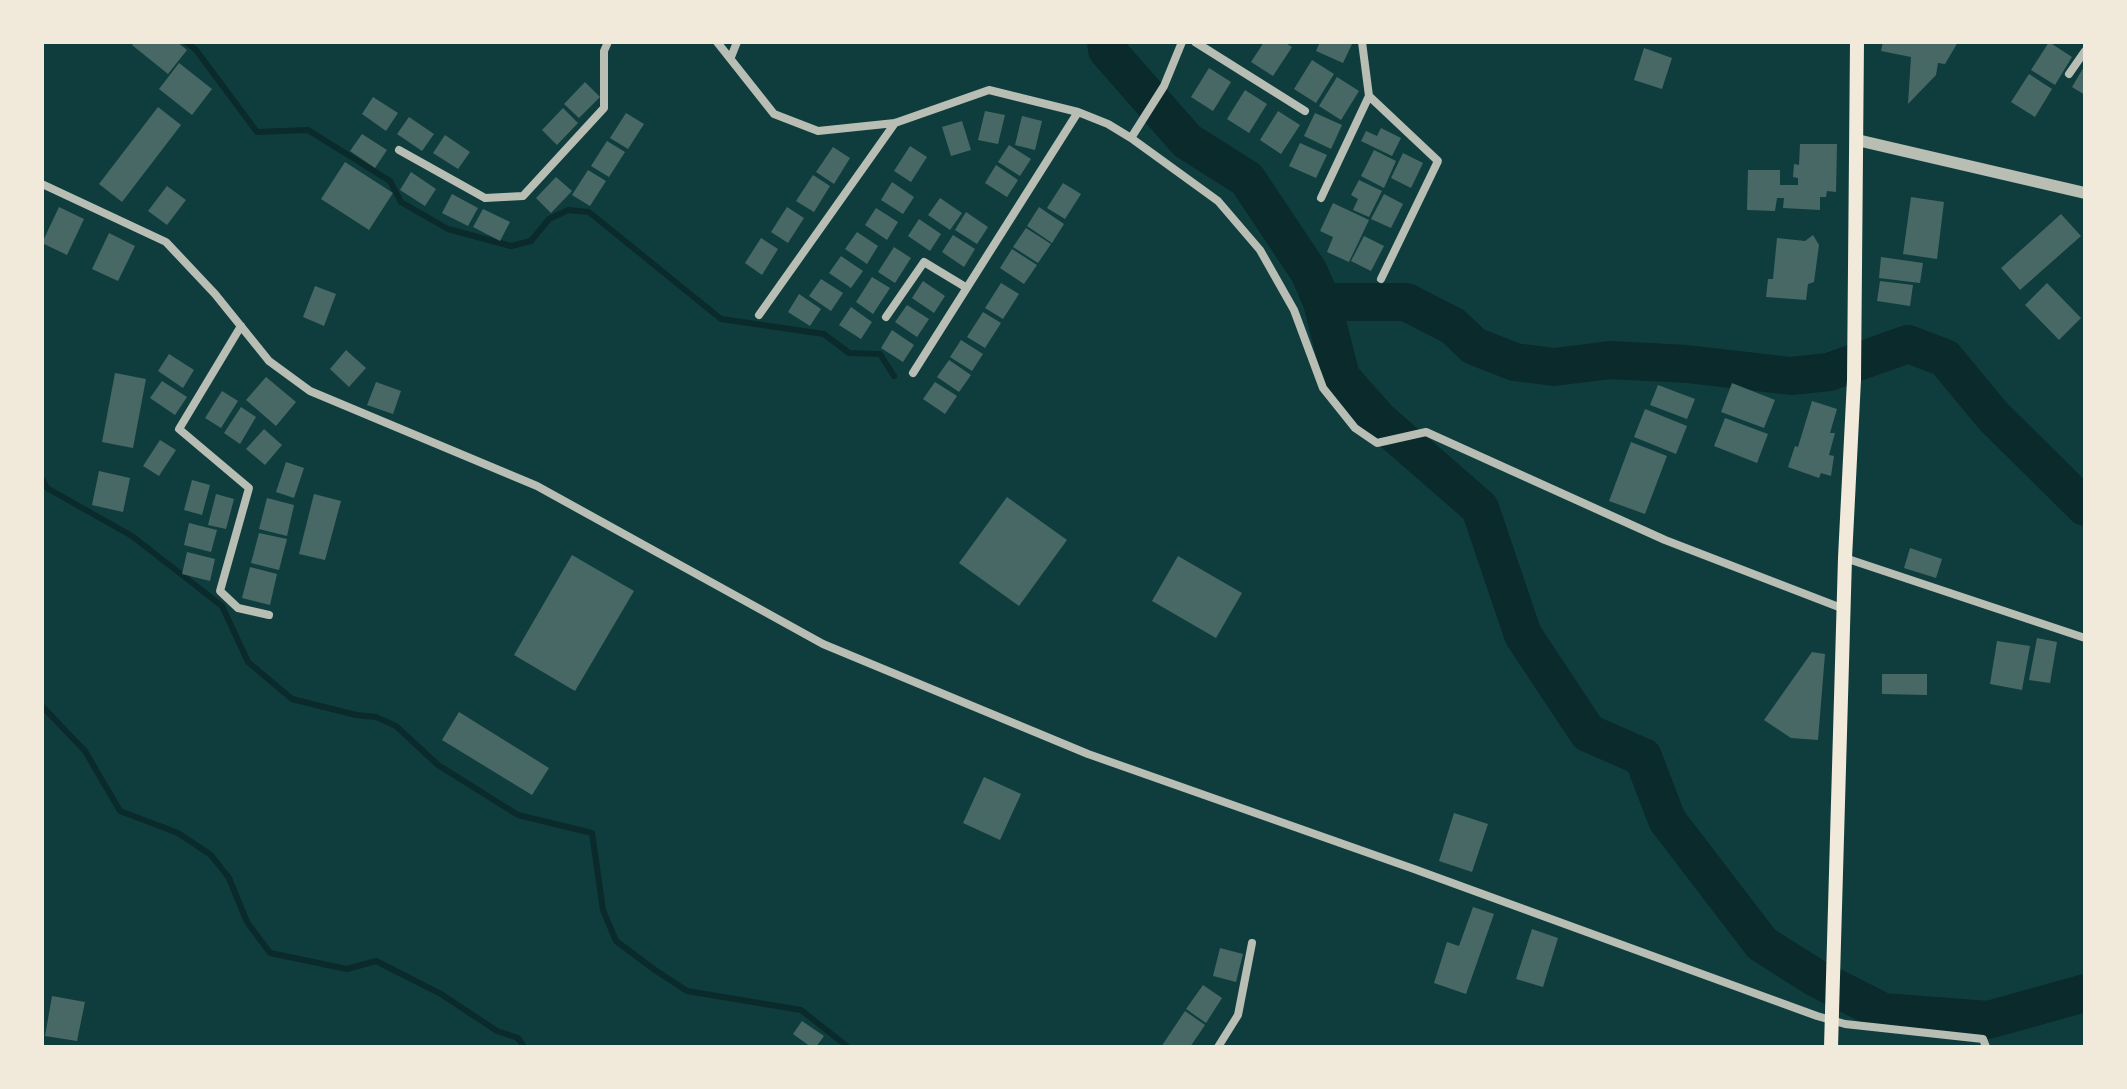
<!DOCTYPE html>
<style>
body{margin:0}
#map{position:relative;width:2127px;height:1089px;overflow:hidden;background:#0f3d3e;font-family:Barlow,sans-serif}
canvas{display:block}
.frame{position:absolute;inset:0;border:44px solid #f1e9da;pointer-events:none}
</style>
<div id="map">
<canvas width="2127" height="1089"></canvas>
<div class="frame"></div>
</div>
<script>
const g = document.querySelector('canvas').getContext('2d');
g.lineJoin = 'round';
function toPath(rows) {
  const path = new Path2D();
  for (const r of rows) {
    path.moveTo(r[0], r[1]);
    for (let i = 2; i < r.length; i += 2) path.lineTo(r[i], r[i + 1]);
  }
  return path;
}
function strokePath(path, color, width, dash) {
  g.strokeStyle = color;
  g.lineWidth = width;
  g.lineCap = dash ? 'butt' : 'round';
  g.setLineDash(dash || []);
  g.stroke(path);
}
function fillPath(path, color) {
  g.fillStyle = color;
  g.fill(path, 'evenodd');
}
const stream = toPath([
 [186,42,196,50,257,132,308,130,390,181,401,202,448,229,511,246,531,241,549,219,568,210,589,212,721,319,824,334,849,353,880,354,894,376],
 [42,479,47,488,132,536,222,606,248,662,292,699,356,715,376,717,396,726,438,765,518,815,592,833,603,910,616,941,655,970,687,991,801,1010,848,1047],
 [42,706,85,751,120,811,178,833,211,855,229,878,247,922,270,953,347,969,376,961,441,994,497,1031,518,1038,524,1047]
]);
const river = toPath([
 [1106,42,1107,50,1187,141,1247,179,1309,272,1322,302,1341,377,1379,420,1480,508,1523,635,1588,733,1643,757,1667,820,1762,944,1816,978,1883,1012,1988,1020,2085,993],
 [1322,302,1406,302,1453,326,1474,346,1515,362,1554,367,1610,360,1687,364,1791,376,1829,372,1908,344,1945,358,1993,416,2085,507]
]);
const building = toPath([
 [134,42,177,42,187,50,168,74,132,45],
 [1264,42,1284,42,1292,47,1273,76,1251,62],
 [1320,42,1353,42,1343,63,1316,51],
 [1883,42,1958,42,1945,64,1938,63,1936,75,1908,104,1911,57,1881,51],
 [2049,42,2072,57,2055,85,2031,70],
 [1644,48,1672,58,1662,89,1634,80],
 [1312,60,1334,74,1316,103,1294,89],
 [179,63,212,89,192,115,159,89],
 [2085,65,2085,95,2072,87],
 [1209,68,1231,82,1213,111,1191,97],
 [2029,74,2052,89,2035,117,2011,102],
 [1337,77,1359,91,1341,120,1319,106],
 [585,82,600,97,579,118,564,104],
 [1245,90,1267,104,1249,133,1227,119],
 [373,97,398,113,386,131,362,114],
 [158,107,181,125,122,202,99,184],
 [563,108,578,123,557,145,542,130],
 [985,111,1005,115,998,144,978,140],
 [1278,111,1300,125,1281,154,1260,140],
 [626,113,644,124,628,149,610,138],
 [1315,113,1342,125,1331,149,1304,136],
 [1022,116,1042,121,1035,150,1015,145],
 [409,117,434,134,422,151,397,134],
 [962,121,971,150,951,156,942,127],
 [1381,128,1401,138,1392,156,1361,141,1366,131,1377,136],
 [362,134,387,150,375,168,350,151],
 [445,135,470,152,458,169,433,153],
 [607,141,625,152,609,177,591,166],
 [1300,143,1327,155,1316,178,1289,166],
 [1800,144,1837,144,1836,192,1827,191,1826,197,1820,197,1820,210,1783,208,1784,198,1777,198,1775,211,1747,210,1748,170,1780,170,1780,185,1798,185,1798,178,1793,177,1794,164,1799,165],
 [1009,145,1031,159,1020,176,998,162],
 [910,146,927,157,911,182,894,171],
 [833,147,850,158,834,184,816,172],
 [1374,150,1396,161,1384,188,1361,176],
 [1403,153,1423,163,1411,188,1391,178],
 [345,162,393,193,369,230,321,199],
 [996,165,1018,180,1007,197,985,183],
 [588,170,606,181,590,206,572,195],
 [411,172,436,189,425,206,400,190],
 [813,175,830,186,814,212,796,201],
 [556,177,572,191,551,213,536,198],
 [1359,180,1382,191,1369,217,1353,210,1358,199,1351,195],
 [892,182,914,197,903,214,881,200],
 [1063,183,1081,194,1065,219,1047,208],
 [167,186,186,200,167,225,148,211],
 [452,194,478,208,468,226,442,213],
 [1384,194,1403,204,1391,228,1371,219],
 [1911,197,1944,202,1937,259,1903,254],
 [940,198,962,213,950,230,928,215],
 [1333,203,1369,220,1349,262,1327,252,1333,237,1320,231],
 [59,207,84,219,67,255,42,243],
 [787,207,804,218,788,243,771,232],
 [1039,207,1064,224,1052,243,1027,226],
 [876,208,898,222,887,240,865,225],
 [483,209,510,222,500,241,473,227],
 [966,212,988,227,977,244,955,230],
 [2061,214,2081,236,2020,290,2001,268],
 [919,219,941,234,930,251,908,236],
 [1026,228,1051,244,1038,263,1013,247],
 [857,232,878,246,867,264,845,249],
 [109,233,135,246,118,281,92,269],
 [953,235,975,249,964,267,942,252],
 [1813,235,1819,245,1814,282,1808,284,1806,300,1766,297,1768,279,1773,279,1777,238,1805,241],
 [1364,236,1384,246,1371,271,1351,261],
 [761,238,778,249,762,275,745,263],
 [894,247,911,258,895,283,878,272],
 [1012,249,1037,265,1024,284,1000,268],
 [841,256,863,271,851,288,829,273],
 [1881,257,1923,263,1920,283,1879,278],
 [872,277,890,288,873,314,856,302],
 [821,279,843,293,831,311,809,296],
 [923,281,945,296,934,313,912,298],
 [1880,281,1913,285,1910,306,1877,301],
 [1001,283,1019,294,1003,319,985,308],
 [2047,283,2081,318,2059,340,2025,305],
 [315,286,336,294,324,326,303,317],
 [799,294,821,309,810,326,788,312],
 [907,305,929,319,917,337,895,322],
 [851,307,872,322,861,339,839,325],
 [983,312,1001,323,985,348,967,337],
 [892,330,914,345,903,362,881,348],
 [961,340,983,354,972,371,950,357],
 [346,350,366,368,349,387,330,369],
 [169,354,194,370,183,388,158,371],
 [949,360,971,375,959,392,937,377],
 [115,373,146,379,133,448,102,442],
 [266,377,296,402,276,426,246,400],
 [162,381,187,397,175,415,150,398],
 [376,382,401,391,393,414,367,405],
 [935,382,957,396,945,414,923,399],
 [1732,383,1775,400,1764,428,1721,412],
 [1658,385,1695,399,1687,419,1650,405],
 [222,391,238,401,221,428,205,418],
 [1812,401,1837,409,1830,433,1835,433,1829,455,1834,456,1831,476,1821,473,1819,478,1788,467,1795,446,1798,447],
 [241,407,256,417,240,444,224,433],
 [1645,409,1687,426,1676,454,1634,437],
 [1725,418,1768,434,1757,463,1714,446],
 [264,429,282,445,265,465,246,449],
 [160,440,176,450,159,476,143,466],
 [1631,442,1667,456,1645,514,1609,501],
 [286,462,304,468,294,498,276,492],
 [99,471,130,478,123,512,92,505],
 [192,480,210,485,202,515,184,510],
 [216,494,234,499,226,529,208,525],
 [314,494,341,501,325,560,299,554],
 [1007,497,1067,540,1019,606,959,563],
 [267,498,294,505,287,536,259,529],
 [189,523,217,530,211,552,184,545],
 [259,533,287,539,279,570,251,563],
 [1910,548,1942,559,1936,578,1904,568],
 [187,552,215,559,210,581,182,574],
 [572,555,634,591,575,691,514,655],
 [1178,556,1242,593,1216,638,1152,601],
 [250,567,277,574,270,605,242,598],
 [2037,638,2057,642,2050,683,2029,680],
 [1997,641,2030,646,2022,690,1990,684],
 [1812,652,1825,654,1818,740,1791,738,1764,720],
 [1882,674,1927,674,1927,695,1882,694],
 [459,712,549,768,532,795,442,740],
 [984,777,1021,794,1000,840,963,823],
 [1454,813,1488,824,1472,872,1439,861],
 [1473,907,1494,914,1466,994,1434,983,1447,942,1459,946],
 [1532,929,1558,938,1543,987,1516,979],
 [1220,948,1243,954,1236,982,1213,976],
 [1203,985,1222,998,1206,1023,1186,1009],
 [52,996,85,1002,77,1041,45,1036],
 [1185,1011,1205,1025,1190,1047,1161,1047],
 [802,1021,824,1036,816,1047,811,1047,793,1034]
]);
const minor = toPath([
 [717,42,774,114,818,131,895,123,989,90,1078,112,1108,124,1131,138,1218,201,1260,250,1294,310,1323,388,1355,428,1377,443,1426,432,1665,540,1844,609],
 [1195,42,1305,111],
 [731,57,737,42],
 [2069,74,2085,51],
 [1369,96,1438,161,1381,279],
 [1131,138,1164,86,1182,42],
 [399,150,485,198,523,196,604,108,604,51,608,42],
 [42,184,166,242,215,294,269,361,310,391,537,486,823,644,1088,754,1414,869,1817,1016,1845,1024,1983,1039,1986,1047],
 [1321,198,1369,96,1362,42],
 [759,315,895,123],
 [886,317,924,262,967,288],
 [241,326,179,429,249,488,220,591,238,608,269,615],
 [913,373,1078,112],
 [1845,558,2085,638],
 [1218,1047,1238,1015,1252,943]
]);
const tertiary = toPath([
 [1857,140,2085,193]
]);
const primary = toPath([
 [1831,1047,1845,558,1854,380,1857,42]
]);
strokePath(stream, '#0a2a2b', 6);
strokePath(river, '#0a2a2b', 38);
fillPath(building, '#486865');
strokePath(minor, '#b8beb3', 8);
strokePath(tertiary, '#b8beb3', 12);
strokePath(primary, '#f1e9da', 14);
</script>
